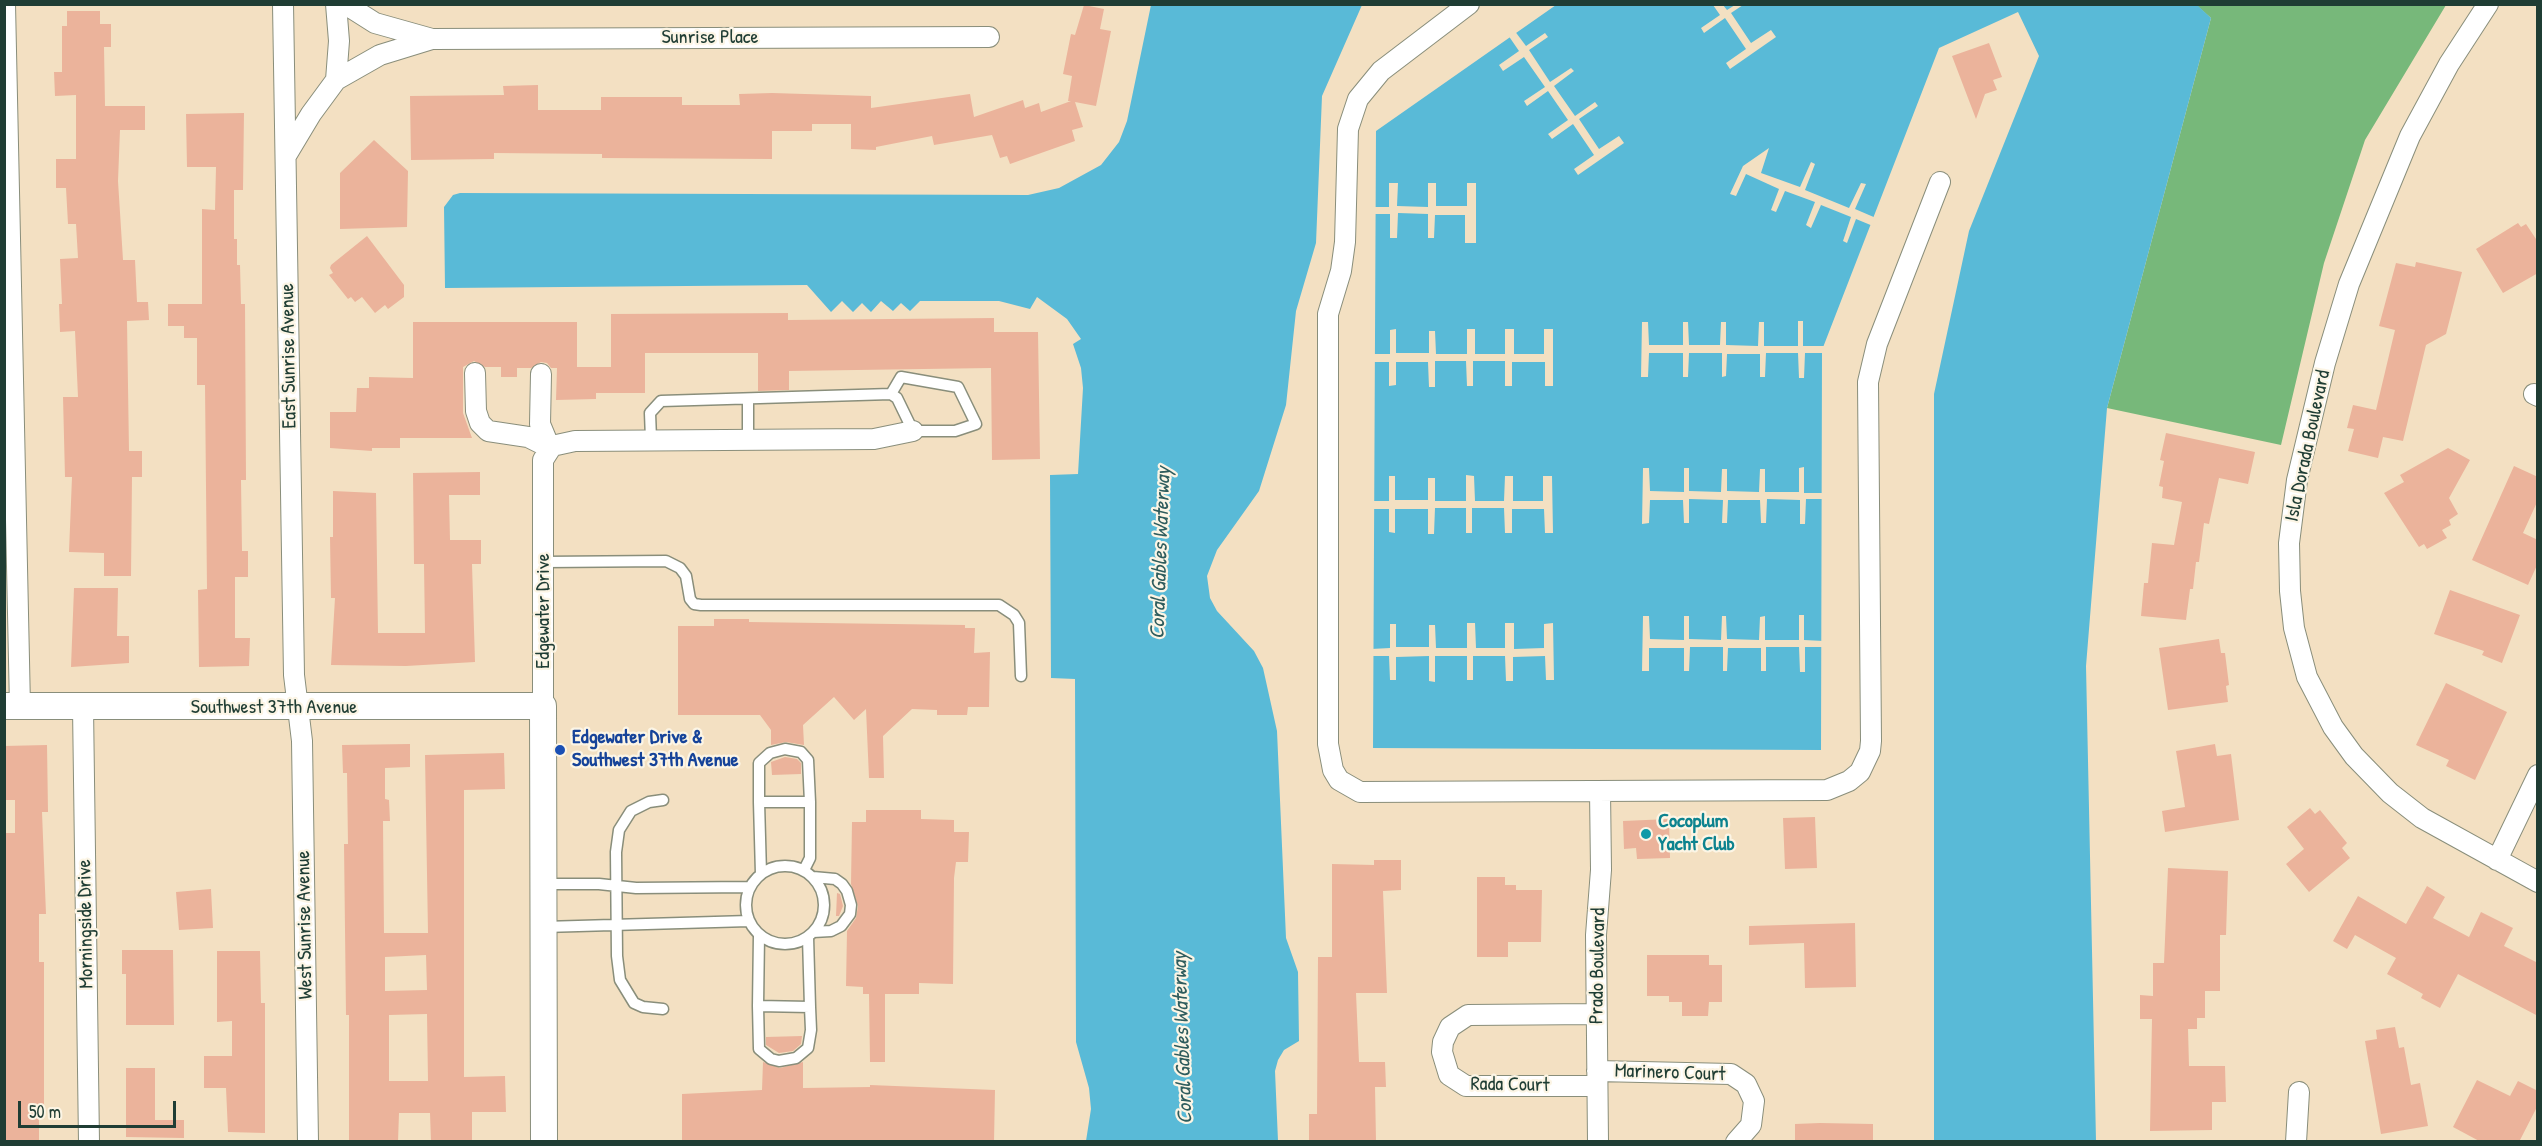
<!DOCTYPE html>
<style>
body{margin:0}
#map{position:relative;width:2542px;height:1146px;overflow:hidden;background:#f3e0c2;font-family:"Patrick Hand",sans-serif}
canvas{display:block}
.frame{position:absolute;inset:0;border:6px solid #1f3d34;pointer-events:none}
.scale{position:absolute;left:18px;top:1101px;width:158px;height:27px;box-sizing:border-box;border:3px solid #1f3d34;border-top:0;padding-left:8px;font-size:18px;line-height:21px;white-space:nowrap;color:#1f3d34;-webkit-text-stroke:4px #fcf5e5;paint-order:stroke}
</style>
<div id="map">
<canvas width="2542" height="1146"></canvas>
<div class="frame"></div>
<div class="scale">50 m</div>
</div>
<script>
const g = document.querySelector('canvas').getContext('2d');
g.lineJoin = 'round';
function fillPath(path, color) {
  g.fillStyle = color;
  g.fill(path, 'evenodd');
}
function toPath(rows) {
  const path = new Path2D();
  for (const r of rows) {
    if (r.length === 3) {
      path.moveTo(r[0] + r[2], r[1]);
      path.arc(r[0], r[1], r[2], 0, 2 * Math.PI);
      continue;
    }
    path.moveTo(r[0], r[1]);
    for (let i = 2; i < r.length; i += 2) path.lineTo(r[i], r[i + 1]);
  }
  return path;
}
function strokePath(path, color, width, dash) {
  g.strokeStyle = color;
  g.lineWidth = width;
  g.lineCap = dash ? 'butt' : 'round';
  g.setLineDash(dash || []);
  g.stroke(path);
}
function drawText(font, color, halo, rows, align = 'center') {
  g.font = font + ' "Patrick Hand",sans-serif';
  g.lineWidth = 4.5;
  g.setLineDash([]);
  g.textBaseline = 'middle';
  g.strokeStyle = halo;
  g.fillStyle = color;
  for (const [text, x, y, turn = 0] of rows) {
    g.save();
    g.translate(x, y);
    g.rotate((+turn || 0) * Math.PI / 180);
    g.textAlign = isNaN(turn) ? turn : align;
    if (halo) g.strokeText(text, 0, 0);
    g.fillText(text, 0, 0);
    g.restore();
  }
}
const forest = toPath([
 [2196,5,2446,5,2365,140,2324,263,2281,445,2107,408,2211,18]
]);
const water = toPath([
 [2196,4,2211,18,2107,408,2086,666,2096,1141,1934,1141,1934,394,1969,231,2039,56,2018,12,1939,48,1822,350,1821,750,1373,748,1376,131,1556,5],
 [1151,5,1362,5,1322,96,1316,243,1296,311,1286,405,1259,491,1217,550,1207,576,1210,598,1217,611,1254,651,1263,668,1277,731,1286,938,1298,972,1299,1041,1284,1050,1278,1060,1275,1071,1278,1141,1086,1141,1091,1109,1089,1088,1076,1042,1075,679,1051,678,1050,475,1078,474,1083,388,1081,368,1073,344,1081,339,1067,319,1037,297,1030,309,999,301,920,301,910,311,901,303,893,311,881,301,871,312,862,303,853,312,842,301,831,312,807,285,445,288,444,207,453,195,460,193,1028,195,1059,188,1101,165,1119,142,1127,121]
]);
const pier = toPath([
 [1713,5,1723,5,1727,10,1735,5,1743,5,1731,13,1751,43,1771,30,1776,37,1730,69,1726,63,1746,49,1725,18,1704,33,1701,28,1720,15],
 [1514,30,1526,46,1545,33,1548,37,1529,50,1550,82,1571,68,1574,71,1554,86,1575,116,1595,102,1598,106,1579,119,1599,149,1619,136,1624,143,1578,175,1574,169,1594,155,1573,124,1552,139,1548,134,1568,120,1548,91,1527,106,1524,101,1545,87,1524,57,1503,71,1499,65,1519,51,1508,35],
 [1769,148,1761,173,1800,187,1811,162,1815,164,1805,190,1849,208,1861,183,1866,184,1855,209,1876,218,1873,226,1856,219,1847,243,1843,241,1851,217,1821,205,1811,228,1806,225,1815,202,1785,191,1776,212,1771,210,1779,189,1746,174,1736,196,1730,194,1743,166],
 [1389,183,1398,183,1397,206,1428,207,1428,183,1436,183,1436,206,1467,206,1467,183,1476,183,1476,243,1465,243,1465,215,1435,215,1434,238,1428,238,1428,214,1398,213,1397,238,1390,238,1390,214,1372,214,1372,207,1389,207],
 [1798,321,1803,321,1803,346,1827,346,1825,353,1805,353,1804,378,1799,378,1798,353,1766,353,1765,377,1760,377,1760,354,1727,354,1726,376,1722,377,1722,353,1689,353,1688,377,1683,377,1683,353,1649,353,1648,377,1641,377,1642,322,1648,322,1649,345,1683,345,1683,322,1688,322,1689,345,1720,345,1721,322,1726,322,1726,345,1758,346,1759,322,1764,322,1764,346,1798,346],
 [1396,329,1396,353,1429,353,1429,331,1435,331,1436,354,1467,354,1467,329,1475,329,1475,354,1505,354,1505,329,1514,329,1514,354,1544,354,1544,329,1553,329,1553,386,1545,386,1545,362,1512,362,1512,386,1505,386,1505,361,1473,361,1473,386,1467,386,1466,361,1435,361,1435,387,1429,387,1428,362,1396,362,1396,385,1389,386,1389,362,1372,362,1372,354,1390,354,1390,330],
 [1804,467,1804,493,1825,493,1825,499,1806,499,1805,524,1800,524,1800,500,1767,499,1766,523,1761,523,1760,500,1728,500,1727,523,1722,523,1723,500,1689,499,1689,523,1684,523,1683,500,1650,500,1649,523,1642,524,1643,468,1649,468,1650,491,1684,492,1684,468,1689,468,1689,491,1721,492,1722,469,1727,469,1727,491,1759,492,1760,469,1765,469,1765,492,1799,492,1799,468],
 [1466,475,1474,476,1475,501,1504,501,1505,476,1513,476,1513,501,1543,501,1543,476,1552,476,1553,533,1545,533,1544,509,1512,509,1512,533,1505,533,1504,508,1472,508,1472,533,1466,533,1466,508,1435,508,1434,534,1428,534,1428,509,1395,509,1395,533,1389,532,1389,509,1371,509,1371,501,1389,501,1389,476,1395,476,1395,500,1428,500,1428,478,1435,478,1435,501,1466,501],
 [1799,615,1804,615,1804,640,1824,641,1824,647,1805,647,1805,672,1800,672,1799,647,1766,647,1766,671,1761,671,1761,648,1728,648,1727,671,1723,671,1723,647,1690,647,1689,671,1684,671,1684,648,1649,648,1649,671,1642,671,1643,616,1649,616,1650,639,1684,640,1684,616,1689,616,1689,639,1721,640,1722,616,1726,616,1727,639,1759,640,1760,617,1765,616,1765,640,1799,640],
 [1467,623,1475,623,1476,648,1505,648,1505,623,1514,623,1514,649,1544,648,1544,624,1553,623,1554,680,1546,680,1545,656,1513,657,1513,681,1506,681,1505,656,1473,656,1473,680,1467,680,1467,656,1435,656,1435,682,1429,681,1429,656,1396,657,1396,680,1390,680,1389,656,1371,656,1371,649,1390,648,1390,624,1396,624,1396,647,1429,647,1429,625,1435,625,1436,648,1467,648]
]);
const building = toPath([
 [1084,5,1104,9,1100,29,1111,31,1096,106,1075,102,1083,127,1072,130,1075,141,1010,164,1007,156,1000,158,992,135,934,145,932,136,876,147,876,150,851,149,851,124,812,124,812,131,772,131,772,159,602,158,602,154,494,153,494,159,411,160,410,96,504,95,503,86,538,85,538,110,601,110,601,97,682,97,682,105,740,105,739,94,772,93,871,96,871,108,970,94,974,117,1023,100,1025,108,1039,103,1041,112,1071,101,1068,101,1072,76,1063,74,1071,34,1075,35],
 [67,11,100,11,100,24,111,24,111,47,104,47,105,106,145,106,145,130,120,130,118,181,123,260,135,260,137,302,148,302,149,320,127,321,129,451,142,451,142,477,132,477,131,576,104,576,104,553,69,552,72,477,65,477,63,397,78,397,75,331,60,332,59,304,62,304,60,259,78,258,76,224,68,224,66,188,56,188,56,159,76,159,76,95,55,96,54,72,62,72,62,26,67,26],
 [1989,43,2002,77,1993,80,1997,90,1985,94,1976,119,1952,56],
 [244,113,243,190,234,190,234,239,237,239,237,265,240,265,241,304,245,304,246,480,241,480,242,551,248,551,248,577,235,577,235,638,250,638,249,666,199,667,198,590,207,589,205,385,197,385,197,338,184,338,184,326,168,326,168,304,202,304,202,209,215,210,216,167,187,167,186,114],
 [374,140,408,171,407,227,340,229,340,173],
 [2518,223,2521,227,2526,224,2538,242,2538,273,2503,293,2476,249],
 [367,236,404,285,404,297,388,309,385,305,375,313,362,297,355,302,351,297,348,299,329,275,333,273,330,268,331,265],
 [2416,262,2462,272,2446,334,2426,345,2403,441,2383,437,2378,458,2348,451,2354,429,2347,428,2353,405,2376,410,2395,330,2379,326,2396,263,2415,267],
 [788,313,788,320,994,318,994,332,1038,332,1040,459,992,460,991,368,789,371,789,390,758,391,758,353,645,353,645,393,596,393,596,399,556,400,557,368,551,368,547,363,541,362,531,368,517,368,517,377,501,377,501,367,485,367,474,361,463,367,463,413,472,438,400,438,400,448,372,448,372,451,330,448,330,412,356,412,357,388,369,388,369,377,413,378,413,322,577,322,577,367,611,367,611,314],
 [2166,433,2255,452,2248,484,2219,478,2209,524,2204,523,2199,562,2196,562,2193,589,2190,589,2186,620,2141,616,2144,583,2148,583,2152,543,2174,545,2182,502,2162,498,2163,487,2159,486,2164,461,2160,460],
 [2448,448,2470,460,2449,498,2458,514,2449,520,2451,525,2442,530,2447,538,2427,549,2424,544,2419,547,2384,493,2404,482,2400,475],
 [2514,466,2538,477,2538,500,2523,533,2538,540,2538,563,2528,585,2472,560],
 [480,472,480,495,449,495,450,540,481,540,481,564,472,564,475,662,406,666,331,665,335,598,331,598,330,537,333,537,333,491,376,493,378,633,425,633,424,564,414,564,413,473],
 [74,588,118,588,117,636,129,636,129,663,71,667],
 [2450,590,2520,615,2502,663,2482,655,2484,651,2434,634],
 [714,619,749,619,749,622,965,625,965,628,975,628,974,653,990,652,989,707,968,707,967,715,937,715,937,710,912,709,883,736,884,778,869,778,866,709,854,720,834,697,803,725,804,745,786,742,771,745,771,730,760,715,678,715,678,626,714,626],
 [2219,639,2221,653,2225,653,2229,685,2226,686,2228,702,2168,710,2159,648],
 [2446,683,2507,712,2475,780,2446,766,2449,760,2416,745],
 [410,744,410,767,385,768,385,799,389,800,390,821,383,821,384,933,428,933,425,755,504,753,505,789,464,790,464,1077,505,1076,506,1112,472,1112,472,1142,431,1142,430,1113,399,1113,398,1142,349,1142,349,1015,346,1015,344,844,348,844,347,773,343,773,342,745],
 [426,955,427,990,385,991,385,957],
 [427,1014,428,1081,389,1081,389,1015],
 [2215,744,2217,756,2231,754,2239,820,2165,832,2162,811,2185,807,2176,751],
 [47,745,48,812,42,812,46,914,39,914,39,962,44,962,44,1111,39,1111,39,1142,4,1142,4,833,15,833,15,800,4,800,4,746],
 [785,757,797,759,801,763,801,774,772,775,771,762],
 [2310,808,2315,814,2320,810,2347,843,2342,848,2350,858,2309,892,2286,864,2304,849,2287,827],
 [866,810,921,810,921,819,954,820,954,832,969,832,968,862,956,862,954,878,953,984,919,983,919,994,885,994,885,1062,870,1062,869,994,863,994,863,987,846,986,847,931,856,918,858,906,851,884,852,822,866,822],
 [1815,817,1817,868,1785,869,1783,818],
 [1669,819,1670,858,1637,859,1636,848,1624,849,1623,821],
 [1374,860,1401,860,1401,890,1383,891,1387,993,1356,993,1359,1062,1385,1062,1386,1087,1375,1087,1376,1141,1309,1142,1309,1114,1317,1114,1318,957,1332,957,1332,864,1374,865],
 [2168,868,2228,871,2226,935,2220,935,2220,991,2205,991,2205,1018,2197,1018,2197,1029,2188,1029,2189,1066,2225,1066,2226,1102,2212,1102,2212,1130,2150,1131,2152,1019,2140,1019,2140,995,2153,996,2153,963,2164,963],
 [1477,877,1505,877,1505,885,1516,885,1516,890,1542,890,1541,942,1508,942,1508,957,1477,957],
 [2427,886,2445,897,2433,918,2469,937,2481,912,2513,928,2504,946,2538,963,2538,1016,2458,974,2440,1008,2421,998,2423,994,2387,974,2396,958,2355,935,2347,949,2333,941,2358,896,2406,924],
 [211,889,213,928,179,930,176,892],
 [837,893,840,894,843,906,839,916,836,916],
 [1855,923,1856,987,1805,988,1804,943,1749,945,1749,926],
 [122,950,173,950,174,1025,126,1025,126,974,122,974],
 [217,951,260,951,261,1003,265,1003,265,1133,228,1132,226,1088,204,1088,204,1056,232,1056,232,1021,217,1022],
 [1647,955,1709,955,1709,965,1722,965,1722,1002,1709,1002,1708,1016,1682,1016,1682,1002,1669,1002,1669,996,1647,996],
 [2395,1027,2399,1048,2404,1047,2411,1085,2420,1083,2428,1126,2381,1134,2365,1041,2377,1039,2376,1030],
 [802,1036,801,1044,793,1051,779,1053,766,1045,766,1037],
 [763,1062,780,1068,803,1062,803,1088,870,1087,870,1085,995,1090,994,1142,682,1142,682,1094,762,1090],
 [126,1068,155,1068,155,1120,184,1120,184,1138,126,1137],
 [2477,1080,2510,1096,2518,1081,2538,1091,2538,1105,2519,1142,2481,1142,2453,1127],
 [1820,1123,1873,1124,1873,1142,1795,1142,1795,1124]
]);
const service = toPath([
 [748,400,748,439],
 [651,439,650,413,661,401,891,394,897,398,913,431,955,431,976,424,958,387,901,377,891,394],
 [544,562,666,561,680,568,686,576,690,599,694,604,701,605,999,605,1014,615,1019,623,1021,676],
 [759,802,759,763,770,753,785,749,801,752,808,760,810,802],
 [785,905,39],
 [761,874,759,802,810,802,810,858,804,870],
 [813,877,835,879,842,884,847,891,851,905,850,914,841,926,831,931,813,932],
 [543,884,599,884,636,888,750,887],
 [544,927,749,921],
 [759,935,758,1006,810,1007,808,937],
 [758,1006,759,1049,771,1059,779,1061,796,1058,808,1048,811,1030,810,1007],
 [663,1009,643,1007,634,1003,620,980,617,956,616,852,619,830,631,811,649,802,663,800]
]);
const minor = toPath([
 [5,4,20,707],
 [283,4,294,675,302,741,308,1142],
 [336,4,339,41,336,80],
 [1469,4,1381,71,1358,99,1348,129,1345,242,1341,271,1328,314,1328,744,1333,770,1339,780,1360,792,1827,790,1849,781,1860,772,1870,751,1871,741,1868,382,1877,344,1940,182],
 [2488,4,2449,64,2410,136,2349,284,2325,363,2297,480,2289,543,2290,591,2294,628,2307,677,2333,727,2354,756,2390,793,2422,818,2538,882],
 [432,39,989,37],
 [287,154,311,114,336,80,380,55,432,39,375,23,345,4],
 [475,373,476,411,480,423,488,431,528,437,550,448],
 [541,374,540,424,550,448],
 [2534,394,2538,396],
 [543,706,543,460,552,446,575,441,874,439,913,431],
 [83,707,89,1142],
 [2497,860,2538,775],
 [1596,1014,1468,1015,1450,1027,1443,1042,1442,1052,1449,1075,1466,1086,1597,1086],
 [1597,1071,1731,1074,1746,1084,1754,1101,1751,1125,1736,1142],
 [1598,1142,1596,935,1601,870,1600,791],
 [2296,1142,2299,1092]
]);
const tertiary = toPath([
 [4,706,543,706,544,1142]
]);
const markers = [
 [560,750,6,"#1a4fb4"],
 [1646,834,6,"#0f9aa8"]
];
const streetNames = [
 ["Sunrise Place",710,38],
 ["East Sunrise Avenue",289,356,-91],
 ["Isla Dorada Boulevard",2308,446,-78],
 ["Edgewater Drive",544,611,-90],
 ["Southwest 37th Avenue",274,708],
 ["Morningside Drive",86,924,-91],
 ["West Sunrise Avenue",305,925,-91],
 ["Prado Boulevard",1598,966,-89],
 ["Marinero Court",1670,1073,2],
 ["Rada Court",1510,1085,1]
];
const transitNames = [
 ["Edgewater Drive &",572,738],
 ["Southwest 37th Avenue",572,761]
];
const cultureNames = [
 ["Cocoplum",1658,822],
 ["Yacht Club",1658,845]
];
const waterNames = [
 ["Coral Gables Waterway",1161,553,-88],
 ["Coral Gables Waterway",1183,1038,-92]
];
fillPath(forest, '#77b87a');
fillPath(water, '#59bad7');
fillPath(pier, '#f3e0c2');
fillPath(building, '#ebb39b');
strokePath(service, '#898e7b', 13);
strokePath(minor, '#898e7b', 22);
strokePath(tertiary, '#898e7b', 28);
strokePath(service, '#fff', 10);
strokePath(minor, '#fff', 20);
strokePath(tertiary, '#fff', 26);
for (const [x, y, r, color] of markers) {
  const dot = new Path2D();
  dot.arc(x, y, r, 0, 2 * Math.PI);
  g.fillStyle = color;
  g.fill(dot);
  strokePath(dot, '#fcf5e5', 2);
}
drawText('20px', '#1f3d34', '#fcf5e5', streetNames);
drawText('bold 20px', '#164399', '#fcf5e5', transitNames, 'left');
drawText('bold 20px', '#0d838f', '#fcf5e5', cultureNames, 'left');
drawText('italic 21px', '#2e5c5d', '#fcf5e5', waterNames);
</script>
